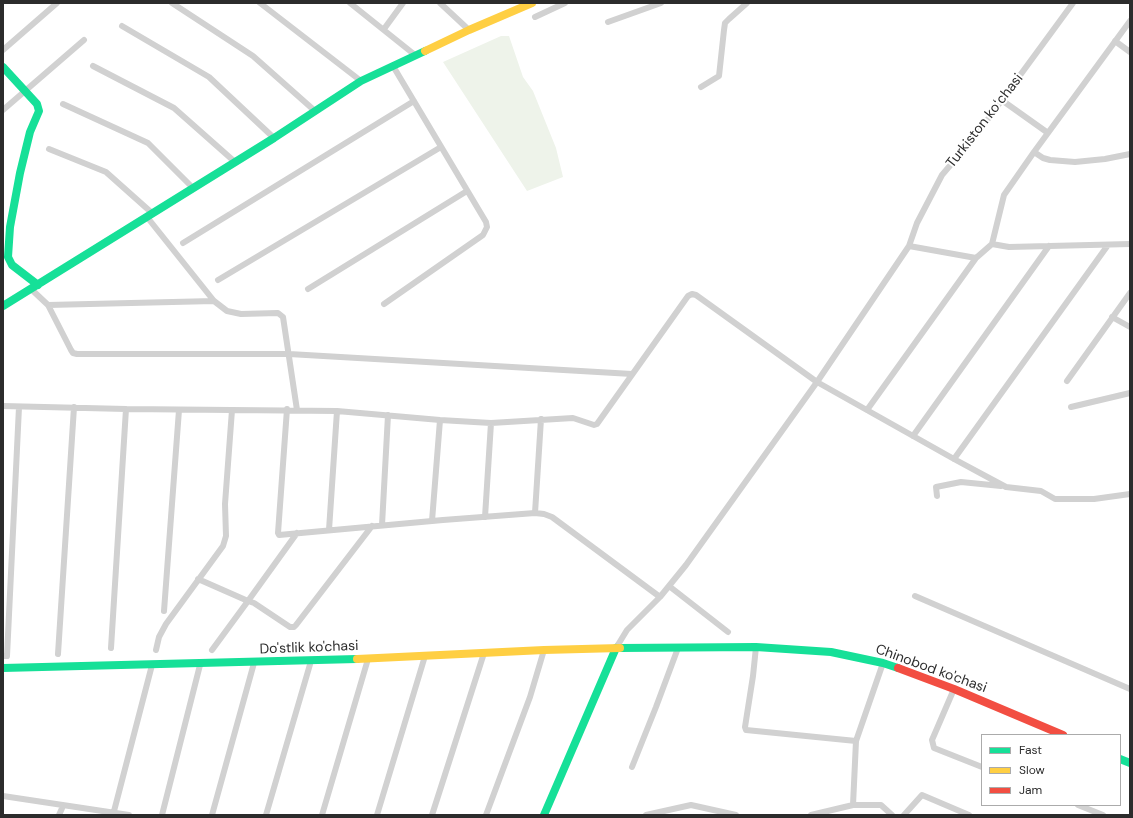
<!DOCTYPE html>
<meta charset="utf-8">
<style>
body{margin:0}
#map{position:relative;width:1133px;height:818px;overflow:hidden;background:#fff;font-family:"DM Sans",sans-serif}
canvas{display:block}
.frame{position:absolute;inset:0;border:4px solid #2c2c2c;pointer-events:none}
.legend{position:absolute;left:981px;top:734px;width:140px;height:72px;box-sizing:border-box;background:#fff;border:1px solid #ababab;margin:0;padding:5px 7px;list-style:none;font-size:12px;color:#2c2c2c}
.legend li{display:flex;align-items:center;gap:8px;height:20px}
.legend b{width:20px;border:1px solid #ababab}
</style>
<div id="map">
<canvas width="1133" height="818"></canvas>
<div class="frame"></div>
<ul class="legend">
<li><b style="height:5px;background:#16e098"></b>Fast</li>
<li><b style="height:5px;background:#ffcf43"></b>Slow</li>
<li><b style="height:5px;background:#f24e42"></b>Jam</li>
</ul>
</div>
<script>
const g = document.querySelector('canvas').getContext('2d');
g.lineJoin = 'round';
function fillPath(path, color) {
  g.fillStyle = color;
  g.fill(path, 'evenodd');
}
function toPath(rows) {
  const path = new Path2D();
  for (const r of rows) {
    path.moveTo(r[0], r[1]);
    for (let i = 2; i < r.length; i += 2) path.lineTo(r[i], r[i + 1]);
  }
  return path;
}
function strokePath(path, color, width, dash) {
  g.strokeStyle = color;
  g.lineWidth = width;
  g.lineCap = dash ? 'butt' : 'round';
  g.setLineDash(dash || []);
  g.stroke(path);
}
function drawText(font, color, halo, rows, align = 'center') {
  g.font = font + ' "DM Sans",sans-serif';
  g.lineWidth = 4;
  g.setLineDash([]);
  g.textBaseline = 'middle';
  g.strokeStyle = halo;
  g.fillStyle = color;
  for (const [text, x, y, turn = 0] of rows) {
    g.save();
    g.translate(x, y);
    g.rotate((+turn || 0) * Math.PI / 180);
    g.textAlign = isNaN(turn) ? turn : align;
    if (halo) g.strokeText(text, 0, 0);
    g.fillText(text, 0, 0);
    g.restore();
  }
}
const green = toPath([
 [501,36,509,36,523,77,533,91,556,148,563,177,527,191,443,62]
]);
const street = toPath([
 [172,3,253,56,315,111],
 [260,3,361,81],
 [350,3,415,55],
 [440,3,469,30],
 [535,17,565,3],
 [608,22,661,3],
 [122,26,209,77,274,138],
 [384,29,403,3],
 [1115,41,1130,52],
 [3,50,57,3],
 [93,66,174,108,235,162],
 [701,87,719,76,724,30,725,23,729,19,747,3],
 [1003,101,1048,133],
 [63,104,148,143,193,188],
 [3,110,84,40],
 [49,149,106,172,152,213],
 [1034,152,1043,158,1050,160,1075,162,1105,159,1130,154],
 [147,217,214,301,227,311,241,314,278,313,283,317,297,410],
 [183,243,414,101],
 [992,244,1004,195,1034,152,1130,21],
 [909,246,976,258,992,244,1009,247,1130,244],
 [218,280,441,147],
 [31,289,48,305,71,350,73,353,77,354,289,354,632,374],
 [308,289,467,191],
 [384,304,483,235,487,227,486,222,393,66],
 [48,305,214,301],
 [1112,317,1130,327],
 [1067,381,1130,293],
 [3,406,126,409,337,411,440,420,491,423,573,418,594,425,597,424,688,296,692,294,696,295,817,382,954,459,1006,487,1041,491,1055,499,1094,499,1130,494],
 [1071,407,1130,393],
 [287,409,278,533,279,535,443,520,535,513,544,514,552,517,660,597],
 [867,410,976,258],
 [913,436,1049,246],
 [954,459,1108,245],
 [937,496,936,487,961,482,1001,486],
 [535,513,541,419],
 [485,517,491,423],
 [432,521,440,420],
 [382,525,388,415],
 [329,530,337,411],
 [297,533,248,601,254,603,290,627,294,627,296,625,372,526],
 [198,579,248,601,212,650],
 [669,586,728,632],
 [915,596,1130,689],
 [164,611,179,410],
 [756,647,753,676,745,727,746,730,856,741],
 [111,648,126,409],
 [616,648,627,630,660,597,686,565,817,382,909,246,917,223,942,175,977,134,1073,3],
 [156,650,159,637,166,624,223,546,226,536,225,504,232,410],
 [58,654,74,407],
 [3,656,7,656,19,407],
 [954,689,932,740,934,748,982,767],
 [632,767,656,707,678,648],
 [3,796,129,815],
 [853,805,856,741,883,663],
 [1078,805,1103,815],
 [59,815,63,806],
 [113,815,152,665],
 [162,815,200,665],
 [212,815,254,663],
 [266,815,311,661],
 [322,815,368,659],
 [377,815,425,656],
 [432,815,484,653],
 [486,815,530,697,544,650],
 [646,815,691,805,736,815],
 [811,815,853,805,881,805,892,815],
 [904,815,922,795,969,815]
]);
const fast = toPath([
 [3,67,37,104,39,111,30,132,20,173,10,227,8,257,12,265,38,285],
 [3,306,274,138,361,81,425,51],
 [620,648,756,647,831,652,883,663,898,668],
 [3,668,357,659],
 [1120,759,1130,763],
 [544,815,616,648]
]);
const slow = toPath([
 [425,51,469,30,532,3],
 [357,659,544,650,620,648]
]);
const jam = toPath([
 [898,668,954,689,1063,735]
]);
const streetNames = [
 ["Turkiston koʻchasi",985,121,-52],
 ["Do'stlik ko'chasi",309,648,-2],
 ["Chinobod ko'chasi",931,669,20]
];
fillPath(green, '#eef3ea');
strokePath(street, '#d1d1d1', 6);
strokePath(fast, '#16e098', 8);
strokePath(slow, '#ffcf43', 8);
strokePath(jam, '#f24e42', 8);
drawText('14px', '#2c2c2c', '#fff', streetNames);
</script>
